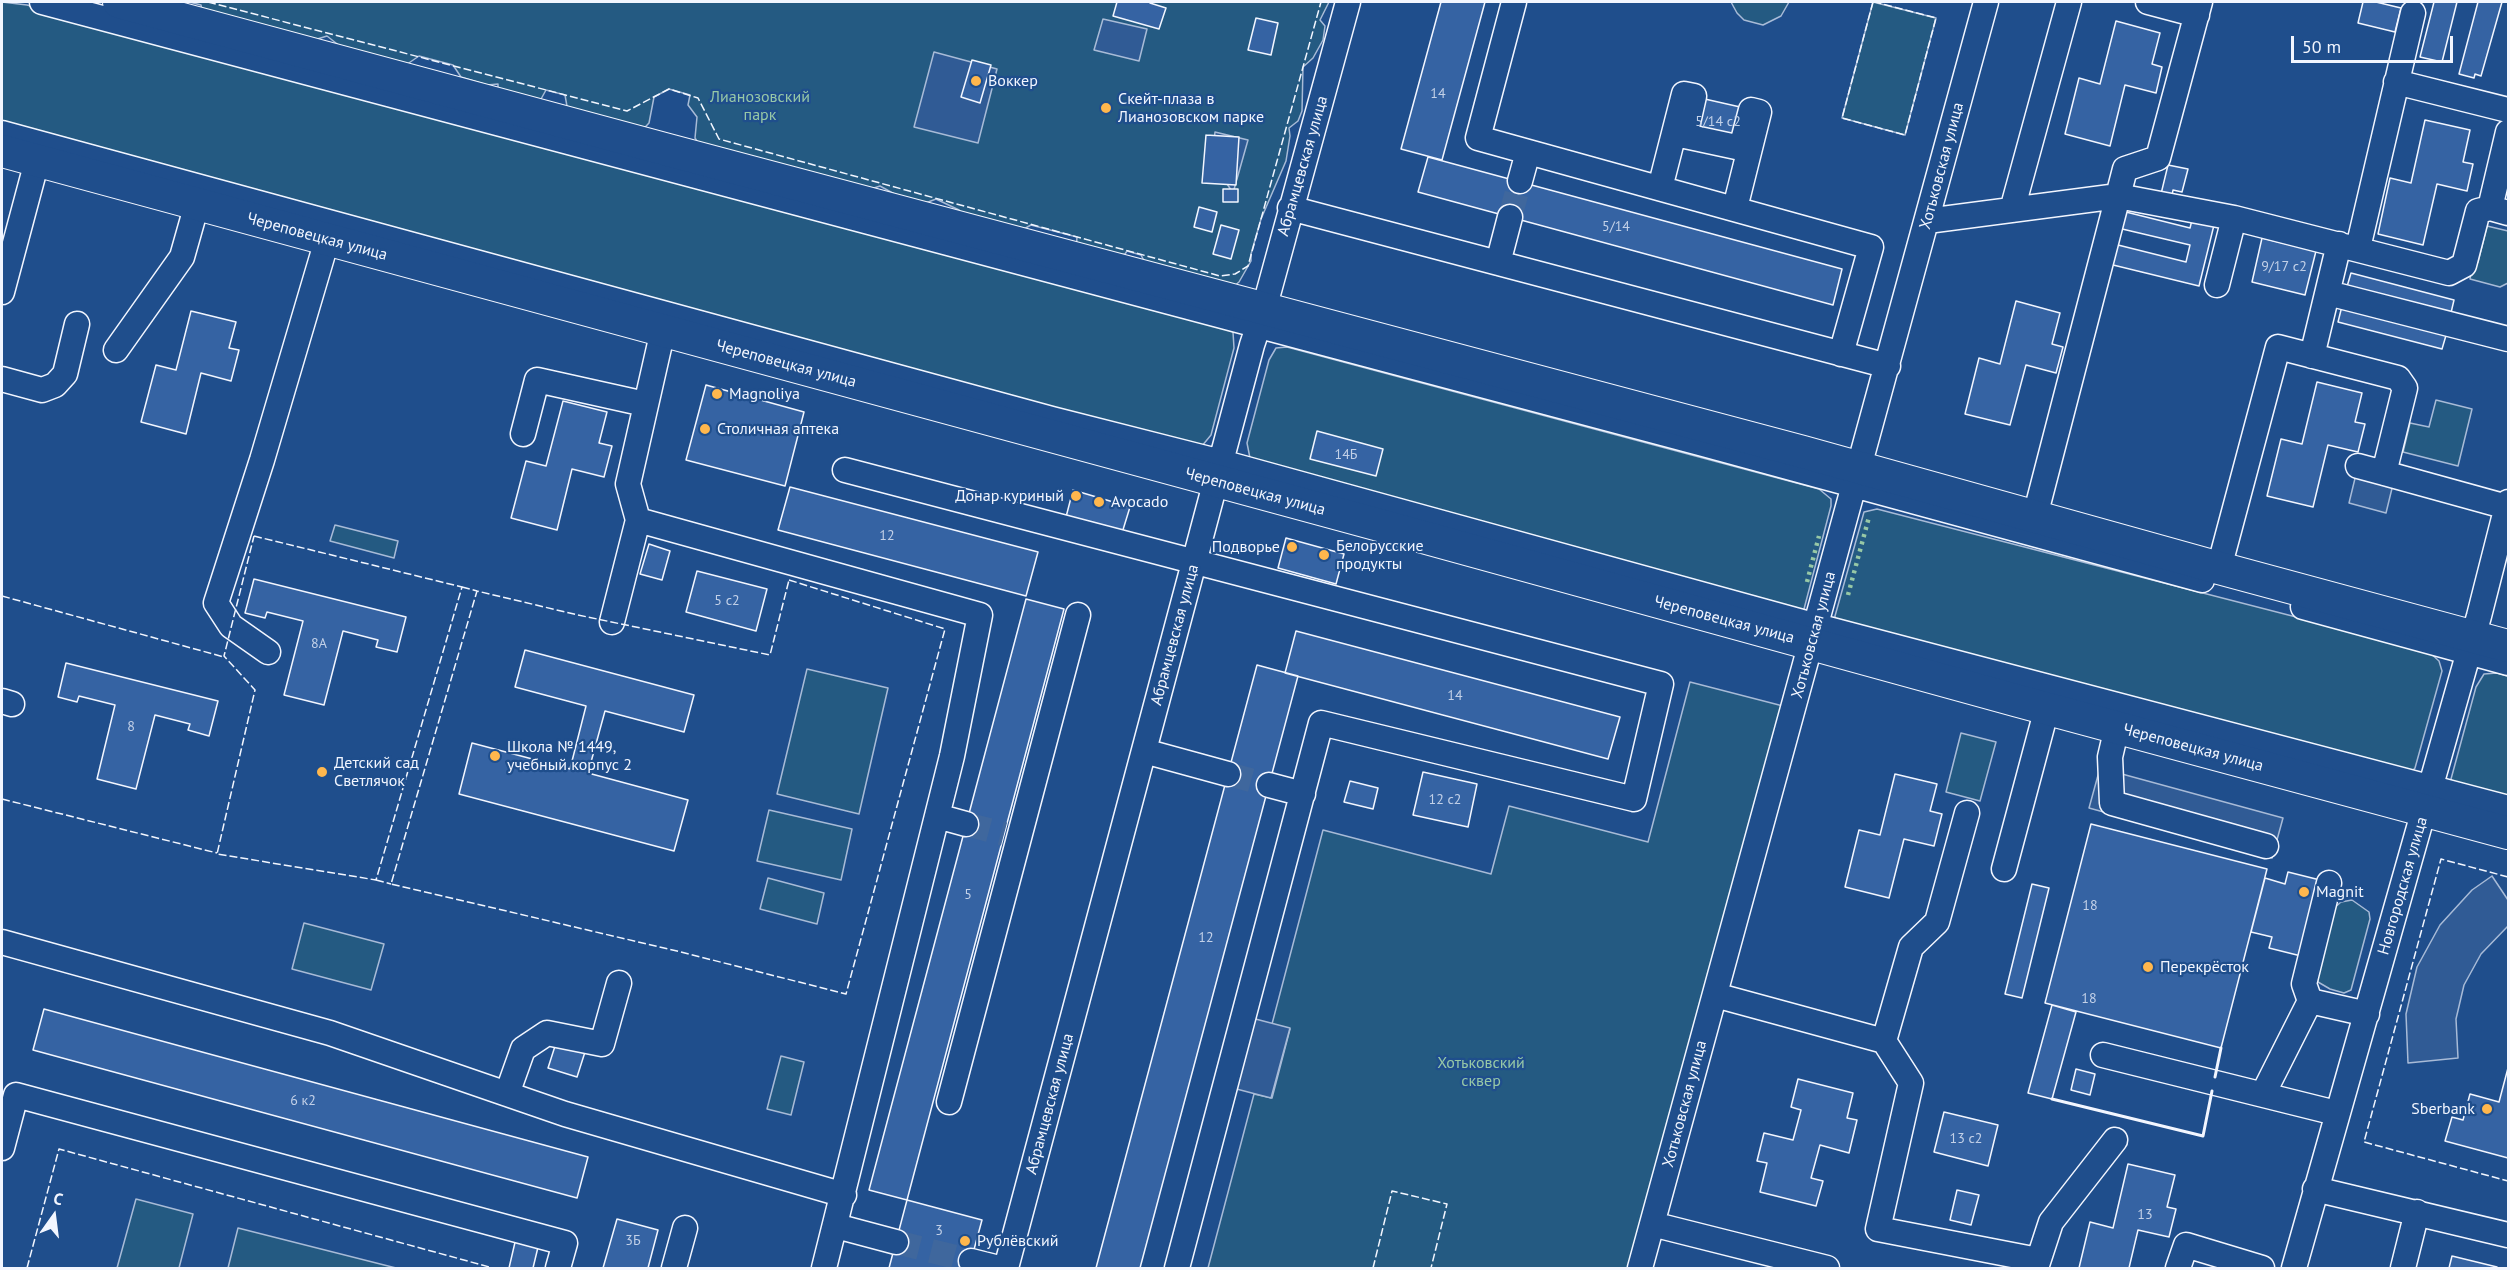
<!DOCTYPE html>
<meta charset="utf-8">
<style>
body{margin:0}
#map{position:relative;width:2510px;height:1270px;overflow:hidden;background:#1f4e8c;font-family:"PT Sans",sans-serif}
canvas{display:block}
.frame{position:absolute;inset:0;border:3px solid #f2f6ff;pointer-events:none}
.north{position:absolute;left:24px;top:1186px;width:60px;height:60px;-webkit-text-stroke:4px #1f4e8c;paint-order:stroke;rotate:14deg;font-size:16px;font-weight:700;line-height:24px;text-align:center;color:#f2f6ff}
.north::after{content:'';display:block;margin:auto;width:21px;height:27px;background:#f2f6ff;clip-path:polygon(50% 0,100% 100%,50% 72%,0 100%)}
.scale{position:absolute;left:2291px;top:36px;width:162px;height:27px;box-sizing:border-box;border:3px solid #f2f6ff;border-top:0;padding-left:8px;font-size:18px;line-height:21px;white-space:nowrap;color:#f2f6ff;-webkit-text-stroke:4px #1f4e8c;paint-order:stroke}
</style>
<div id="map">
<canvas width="2510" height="1270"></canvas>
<div class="frame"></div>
<div class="north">С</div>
<div class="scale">50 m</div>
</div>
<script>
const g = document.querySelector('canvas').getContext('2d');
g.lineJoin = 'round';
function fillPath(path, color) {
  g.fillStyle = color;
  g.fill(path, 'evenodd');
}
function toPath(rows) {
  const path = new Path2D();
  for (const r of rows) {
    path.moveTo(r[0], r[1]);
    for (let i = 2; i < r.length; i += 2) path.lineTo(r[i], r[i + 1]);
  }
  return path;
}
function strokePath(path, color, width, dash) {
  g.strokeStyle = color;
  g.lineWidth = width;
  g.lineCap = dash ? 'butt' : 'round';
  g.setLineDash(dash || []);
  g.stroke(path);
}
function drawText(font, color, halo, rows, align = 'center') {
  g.font = font + ' "PT Sans",sans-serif';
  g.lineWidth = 4.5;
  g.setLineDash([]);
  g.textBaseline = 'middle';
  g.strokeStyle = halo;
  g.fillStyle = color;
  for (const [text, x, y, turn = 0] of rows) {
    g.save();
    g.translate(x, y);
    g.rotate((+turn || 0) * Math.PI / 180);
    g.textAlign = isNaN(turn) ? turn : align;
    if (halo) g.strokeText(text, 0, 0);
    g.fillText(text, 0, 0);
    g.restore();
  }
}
const green = toPath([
 [2,2,27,5,1217,324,1233,332,1234,348,1211,435,1197,452,2,127,2,2],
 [189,2,1329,2,1320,20,1325,26,1323,40,1313,58,1303,67,1302,111,1298,121,1289,128,1290,136,1286,161,1261,219,1251,254,1251,261,1239,282,1226,293,1150,272,1141,255,1127,251,1125,254,1100,260,1076,251,1077,237,1031,225,1013,235,969,224,959,210,936,199,923,204,907,201,880,186,868,190,707,157,695,138,697,117,688,105,690,95,669,89,654,97,649,123,633,140,568,112,565,95,546,90,541,99,513,97,498,93,498,84,487,85,461,77,453,65,419,56,403,67,341,47,327,36,311,41,204,21,201,5,189,2],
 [1731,2,1789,2,1781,16,1763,25,1744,20,1737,13,1731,2],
 [1873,2,1936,18,1905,135,1842,118,1873,2],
 [2487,226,2508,231,2508,283,2500,287,2470,279,2472,268,2478,262,2487,226],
 [1287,347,1819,489,1831,499,1831,506,1804,609,1790,619,1251,463,1247,443,1269,360,1276,348,1287,347],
 [2436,400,2472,409,2458,466,2403,452,2410,423,2429,427,2436,400],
 [1877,509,2428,651,2439,661,2442,671,2415,768,2408,776,1835,624,1835,616,1864,512,1877,509],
 [335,525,398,541,394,558,330,541,335,525],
 [807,669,888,688,859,814,777,794,807,669],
 [2497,673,2508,676,2508,813,2453,790,2451,779,2476,687,2484,674,2497,673],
 [1690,682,1783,706,1630,1268,1208,1268,1254,1094,1272,1098,1290,1029,1272,1024,1323,830,1491,874,1509,806,1648,842,1690,682],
 [1961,733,1996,742,1980,801,1946,792,1961,733],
 [769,810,852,829,841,880,757,861,769,810],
 [768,878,824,893,817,924,760,909,768,878],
 [2352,900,2369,912,2370,919,2351,990,2344,993,2330,989,2318,982,2316,974,2333,909,2341,902,2352,900],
 [304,923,384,944,371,990,292,969,304,923],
 [781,1056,804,1062,791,1115,767,1109,781,1056],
 [136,1199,193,1214,179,1268,117,1268,136,1199],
 [238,1228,396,1268,228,1268,238,1228]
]);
const parking = toPath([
 [1103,19,1147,29,1139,61,1094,50,1103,19],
 [934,52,997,69,978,143,914,127,934,52],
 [1215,132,1248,140,1233,193,1212,161,1215,132],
 [2358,466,2395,476,2386,513,2349,503,2358,466],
 [2100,768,2283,818,2272,858,2089,808,2100,768],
 [2492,876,2508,900,2508,926,2481,954,2464,985,2456,1019,2458,1058,2408,1063,2406,1014,2417,967,2440,925,2472,890,2492,876],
 [1244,1016,1290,1028,1271,1098,1225,1086,1244,1016]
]);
const building = toPath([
 [1117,2,1150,2,1150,3,1166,8,1159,29,1113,16,1117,2],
 [1441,2,1485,2,1442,160,1401,149,1441,2],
 [2363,2,2376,2,2401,8,2395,32,2358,23,2363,2],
 [2434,2,2457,2,2442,62,2420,57,2434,2],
 [2478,2,2502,2,2481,76,2475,74,2474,78,2459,74,2478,2],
 [1256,18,1278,23,1271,55,1248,50,1256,18],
 [2116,21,2160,33,2152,64,2162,67,2156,93,2125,85,2110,146,2065,134,2079,78,2100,84,2116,21],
 [972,60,991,65,980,103,961,97,972,60],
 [1696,97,1749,109,1740,146,1687,134,1696,97],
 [2425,120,2470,130,2463,162,2473,164,2467,191,2437,184,2423,245,2378,234,2390,178,2411,183,2425,120],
 [1206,135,1239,137,1236,185,1202,183,1206,135],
 [1428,157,1842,269,1833,305,1418,192,1428,157],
 [2168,165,2188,169,2182,192,2173,190,2172,196,2161,194,2168,165],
 [1223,189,1238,189,1238,202,1223,202,1223,189],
 [1199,207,1217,212,1212,232,1194,227,1199,207],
 [2122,211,2190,228,2192,220,2214,225,2199,286,2109,264,2114,244,2186,262,2190,245,2118,228,2122,211],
 [1221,225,1239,230,1231,259,1213,254,1221,225],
 [2262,238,2316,251,2305,295,2252,282,2262,238],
 [2351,273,2454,300,2450,317,2346,290,2351,273],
 [2016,301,2060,313,2052,344,2063,347,2056,373,2026,365,2010,425,1965,414,1979,358,2000,364,2016,301],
 [2342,306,2447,332,2442,349,2338,322,2342,306],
 [191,311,236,322,229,348,239,350,231,381,201,373,186,434,141,422,156,365,176,370,191,311],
 [2317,382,2362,393,2355,422,2365,424,2358,452,2328,445,2313,507,2267,496,2281,439,2302,444,2317,382],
 [706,385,804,412,785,486,686,460,706,385],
 [563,401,607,412,599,443,612,446,604,477,572,469,557,530,511,518,526,461,546,466,563,401],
 [1317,431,1383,449,1376,476,1310,459,1317,431],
 [790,487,1038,552,1026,596,778,530,790,487],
 [1073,490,1130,507,1122,533,1066,517,1073,490],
 [1286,538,1344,554,1336,584,1278,568,1286,538],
 [649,544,670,551,662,580,640,574,649,544],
 [697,571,767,589,756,631,686,612,697,571],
 [254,579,406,617,397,652,376,647,378,640,343,631,324,705,284,695,303,621,267,612,265,618,245,613,254,579],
 [1026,599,1064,609,907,1200,869,1190,1026,599],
 [1296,631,1620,717,1608,759,1285,673,1296,631],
 [525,650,694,695,684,732,605,711,588,773,688,800,674,851,459,794,472,743,570,769,586,706,515,687,525,650],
 [66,663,218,701,209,736,188,730,190,724,155,715,136,789,97,779,115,705,79,696,77,702,58,697,66,663],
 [1257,665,1298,676,1140,1268,1096,1268,1257,665],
 [1423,772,1477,784,1468,827,1413,815,1423,772],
 [1895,774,1937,784,1930,811,1942,814,1934,846,1904,839,1889,898,1845,887,1859,830,1880,835,1895,774],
 [1350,781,1378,788,1373,809,1344,802,1350,781],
 [2091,824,2267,869,2221,1048,2045,1003,2091,824],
 [2288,872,2320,880,2301,956,2269,948,2272,937,2251,932,2265,878,2285,884,2288,872],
 [2032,884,2049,888,2022,998,2005,994,2032,884],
 [2052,1005,2076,1012,2052,1099,2028,1093,2052,1005],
 [44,1009,588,1157,577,1198,33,1050,44,1009],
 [556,1043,585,1052,577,1077,548,1068,556,1043],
 [2508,1068,2508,1158,2445,1141,2452,1117,2463,1120,2470,1094,2499,1102,2508,1068],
 [2076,1069,2095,1074,2090,1095,2071,1090,2076,1069],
 [1798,1079,1853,1093,1847,1118,1857,1120,1849,1153,1820,1145,1811,1178,1823,1181,1816,1206,1760,1192,1767,1163,1757,1161,1764,1133,1793,1140,1801,1110,1791,1107,1798,1079],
 [1944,1112,1998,1125,1988,1166,1934,1152,1944,1112],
 [2128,1164,2175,1175,2167,1207,2176,1209,2169,1237,2138,1230,2129,1268,2079,1268,2090,1222,2113,1228,2128,1164],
 [1957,1190,1979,1195,1971,1225,1950,1220,1957,1190],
 [907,1200,982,1220,969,1268,889,1268,907,1200],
 [617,1219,658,1230,648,1268,603,1268,617,1219],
 [516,1238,539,1243,533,1268,509,1268,516,1238],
 [2452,1256,2497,1267,2496,1268,2449,1268,2452,1256]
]);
const minorTunnel = toPath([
 [1510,217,1520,181],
 [1228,774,1269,785],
 [966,824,1004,834],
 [896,1242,971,1261]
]);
const minor = toPath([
 [42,2,1703,444,2202,580],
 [1514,2,1478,138,1871,247,1841,354],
 [2148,2,2197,15],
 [2396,82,2508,110],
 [2,133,1052,419,1221,462,1817,626,2508,808],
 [1520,181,1528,152],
 [1660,188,1684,94,1694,96,1685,136,1741,148,1751,110,1759,112,1735,208],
 [1290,208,1888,366],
 [2490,208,2508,132],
 [2012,210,2069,2],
 [1927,221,2118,196,2234,218],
 [2358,248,2413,13],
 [1498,263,1510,217],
 [2217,285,2234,218,2449,273,2464,265,2478,211,2490,208,2508,213],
 [2,292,37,161],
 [2328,293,2508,339],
 [663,330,628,484,638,520,980,615,952,756,824,1268],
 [116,350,182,257,197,204],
 [2312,356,2339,244],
 [2,379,42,390,55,385,65,374,77,324],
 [523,434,537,380,645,404],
 [845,470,1661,684,1634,799,1321,723,1177,1268],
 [2384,473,2507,507],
 [2035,516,2125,169,2158,158,2200,2],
 [2219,568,2278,347,2398,378,2405,388,2384,473,2358,466],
 [2303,607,2508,663],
 [612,622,638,520],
 [268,652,231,626,216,603,262,460,327,240],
 [2,701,12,704],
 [2117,727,2110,757,2112,803,2266,846],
 [1144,751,1228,774],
 [1269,785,1303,794],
 [937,816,966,824],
 [2004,869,2047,708],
 [2,942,330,1033,565,1114,844,1195],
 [1715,995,1884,1041,1911,947,1937,922,1967,813],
 [2310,1001,2304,984,2329,883],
 [1884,1041,1911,1083,1878,1229,2038,1260],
 [2103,1055,2336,1113],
 [507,1094,523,1049,547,1033,602,1044,619,983],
 [2263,1094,2310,1001,2367,1014],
 [949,1102,1078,615],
 [2,1148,16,1095,565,1243,558,1268],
 [2315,1189,2508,1235],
 [1652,1224,1827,1268],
 [836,1226,896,1242],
 [971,1261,999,1268],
 [674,1268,685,1228],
 [1006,1268,1252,345,1264,309,1348,2],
 [1640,1268,1986,2],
 [2036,1268,2051,1222,2115,1140],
 [2178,1268,2186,1245,2262,1268],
 [2294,1268,2479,616,2508,502],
 [2403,1268,2417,1212]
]);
const major = toPath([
 [119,2,668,150,1803,452,2219,568,2508,646],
 [2,151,1394,529,2015,700,2508,833]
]);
const hedge = toPath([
 [1807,582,1819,536],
 [1848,595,1869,517]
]);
const fence = toPath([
 [208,2,627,111,669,89,698,98,719,139,1220,276,1235,274,1248,266,1321,2],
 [1873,2,1842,118,1905,135,1936,18,1875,2],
 [2339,2,2344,2],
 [254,536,462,587,376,880,217,854,255,690,224,656,254,536],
 [789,580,945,629,846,994,677,951,391,884,477,591,578,615,770,655,789,580],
 [462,587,477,591],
 [2,596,224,657],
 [2,799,217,853],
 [2508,877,2441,859,2364,1142,2508,1181],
 [376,880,391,884],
 [27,1268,59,1149,493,1268],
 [1373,1268,1392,1191,1447,1204,1431,1268]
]);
const wall = toPath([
 [2215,1077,2221,1048],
 [2052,1099,2203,1136,2212,1091]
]);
const markers = [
 [976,81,6,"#ffb74d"],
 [1106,108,6,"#ffb74d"],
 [717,394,6,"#ffb74d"],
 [705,429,6,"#ffb74d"],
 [1076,496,6,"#ffb74d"],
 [1099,502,6,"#ffb74d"],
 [1292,547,6,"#ffb74d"],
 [1324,555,6,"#ffb74d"],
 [495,756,6,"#ffb74d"],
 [322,772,6,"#ffb74d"],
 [2304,892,6,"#ffb74d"],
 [2148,967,6,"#ffb74d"],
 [2487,1109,6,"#ffb74d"],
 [965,1241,6,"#ffb74d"]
];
const numberNames = [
 ["14",1438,94],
 ["5/14 с2",1718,122],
 ["5/14",1616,227],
 ["9/17 с2",2284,267],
 ["14Б",1346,455],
 ["12",887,536],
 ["5 с2",727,601],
 ["8А",319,644],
 ["14",1455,696],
 ["8",131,727],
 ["12 с2",1445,800],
 ["5",968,895],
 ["18",2090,906],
 ["12",1206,938],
 ["18",2089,999],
 ["6 к2",303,1101],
 ["13 с2",1966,1139],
 ["13",2145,1215],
 ["3",939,1231],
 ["3Б",633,1241]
];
const poiNames = [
 ["Воккер",988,81],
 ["Скейт-плаза в",1118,99],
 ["Лианозовском парке",1118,117],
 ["Magnoliya",729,394],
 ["Столичная аптека",717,429],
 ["Донар куриный",1064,496,"right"],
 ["Avocado",1111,502],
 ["Белорусские",1336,546],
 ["продукты",1336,564],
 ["Подворье",1280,547,"right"],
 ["Школа № 1449,",507,747],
 ["учебный корпус 2",507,765],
 ["Детский сад",334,763],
 ["Светлячок",334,781],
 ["Magnit",2316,892],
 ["Перекрёсток",2160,967],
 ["Sberbank",2475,1109,"right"],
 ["Рублёвский",977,1241]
];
const parkNames = [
 ["Лианозовский",760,97],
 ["парк",760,115],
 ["Хотьковский",1481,1063],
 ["сквер",1481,1081]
];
const streetNames = [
 ["Абрамцевская улица",1303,166,-74],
 ["Хотьковская улица",1942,166,-75],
 ["Череповецкая улица",317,237,15],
 ["Череповецкая улица",786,364,15],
 ["Череповецкая улица",1255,492,15],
 ["Череповецкая улица",1724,620,15],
 ["Абрамцевская улица",1175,635,-75],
 ["Хотьковская улица",1814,635,-75],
 ["Череповецкая улица",2193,748,15],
 ["Новгородская улица",2403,886,-74],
 ["Абрамцевская улица",1050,1104,-75],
 ["Хотьковская улица",1685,1104,-75]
];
fillPath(green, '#245a82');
strokePath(green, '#a8bbd7', 1.5);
fillPath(parking, '#305b95');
strokePath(parking, '#a8bbd7', 1.5);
fillPath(building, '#3563a3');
strokePath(building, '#f2f6ff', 1.5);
strokePath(minorTunnel, '#3f679d', 24, [24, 12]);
strokePath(minor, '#f2f6ff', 27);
strokePath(major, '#f2f6ff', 34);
strokePath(minor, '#1f4e8c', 24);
strokePath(major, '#1f4e8c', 32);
strokePath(hedge, '#97c8a6', 4.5, [3, 4.5]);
strokePath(fence, '#f2f6ff', 1.5, [8, 3]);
strokePath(wall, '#f2f6ff', 3);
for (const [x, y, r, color] of markers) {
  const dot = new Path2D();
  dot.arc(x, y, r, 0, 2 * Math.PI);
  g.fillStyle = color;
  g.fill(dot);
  strokePath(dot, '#1f4e8c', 2);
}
drawText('14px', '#c3d1e8', null, numberNames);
drawText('16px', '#f2f6ff', '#1f4e8c', poiNames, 'left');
drawText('16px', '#97c8a6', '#1f4e8c', parkNames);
drawText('16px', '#f2f6ff', '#1f4e8c', streetNames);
</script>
